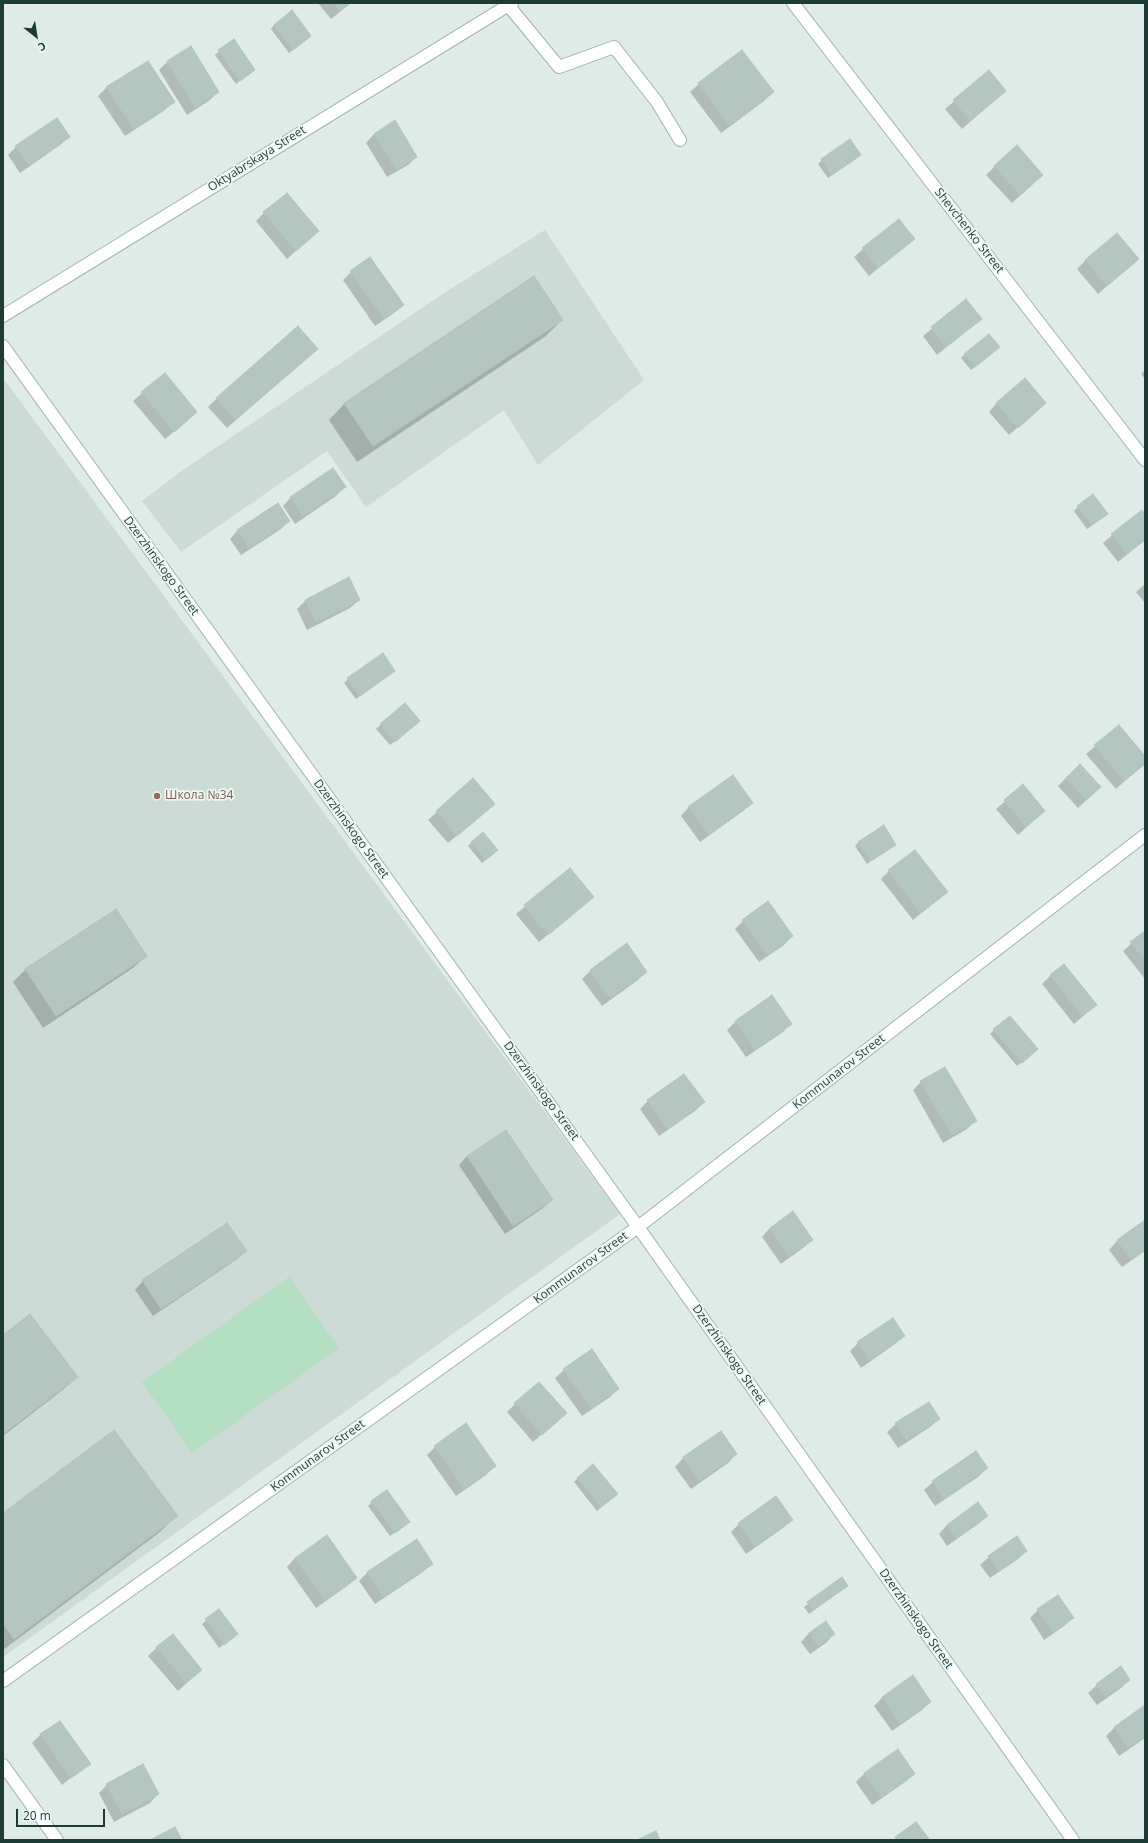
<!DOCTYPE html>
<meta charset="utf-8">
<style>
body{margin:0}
#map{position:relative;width:1148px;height:1843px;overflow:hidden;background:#deebe6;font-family:"Open Sans",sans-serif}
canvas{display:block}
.frame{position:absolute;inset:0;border:4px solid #1e3c36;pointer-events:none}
.north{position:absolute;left:16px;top:16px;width:40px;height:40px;-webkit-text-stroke:3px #eef8f4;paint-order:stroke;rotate:150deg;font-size:11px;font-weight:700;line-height:16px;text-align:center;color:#1e3c36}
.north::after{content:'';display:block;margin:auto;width:14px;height:18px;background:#1e3c36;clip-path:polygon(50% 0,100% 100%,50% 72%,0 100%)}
.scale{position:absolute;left:16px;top:1809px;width:89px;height:18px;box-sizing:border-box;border:2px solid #1e3c36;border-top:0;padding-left:5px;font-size:12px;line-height:14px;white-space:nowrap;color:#1e3c36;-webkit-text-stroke:3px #eef8f4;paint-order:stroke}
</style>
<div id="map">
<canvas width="1148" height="1843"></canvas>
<div class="frame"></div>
<div class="north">С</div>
<div class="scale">20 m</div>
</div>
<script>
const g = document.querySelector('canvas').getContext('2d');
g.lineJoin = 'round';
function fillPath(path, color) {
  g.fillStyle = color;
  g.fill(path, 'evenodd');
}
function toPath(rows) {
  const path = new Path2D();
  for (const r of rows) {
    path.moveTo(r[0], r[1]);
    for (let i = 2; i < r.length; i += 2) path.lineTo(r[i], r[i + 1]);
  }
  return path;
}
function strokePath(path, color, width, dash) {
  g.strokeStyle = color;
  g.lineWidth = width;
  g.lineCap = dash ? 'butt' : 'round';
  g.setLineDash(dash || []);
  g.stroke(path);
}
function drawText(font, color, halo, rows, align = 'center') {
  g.font = font + ' "Open Sans",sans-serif';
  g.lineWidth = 3.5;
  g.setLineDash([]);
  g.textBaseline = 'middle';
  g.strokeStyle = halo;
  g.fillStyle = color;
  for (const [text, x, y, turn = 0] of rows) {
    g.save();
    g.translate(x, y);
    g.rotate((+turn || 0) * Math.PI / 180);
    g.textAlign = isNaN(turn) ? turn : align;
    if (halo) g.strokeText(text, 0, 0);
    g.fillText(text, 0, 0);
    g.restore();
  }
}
const built = toPath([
 [545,230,644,380,538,465,504,410,366,507,327,451,181,552,142,501,180,472,444,293],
 [3,378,620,1214,3,1657]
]);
const green = toPath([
 [289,1277,339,1348,192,1453,142,1382]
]);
const shadow = toPath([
 [318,3,351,3,331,19],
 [274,25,306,40,289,53,271,29],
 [191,48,218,92,210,100,187,115,159,70,167,62],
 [219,51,254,70,236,84,215,55],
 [742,51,772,92,764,101,721,133,690,92,699,84],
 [148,62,173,102,165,110,125,136,98,96,106,88],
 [989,72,1005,91,962,129,945,109],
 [374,134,416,157,408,165,387,177,366,143],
 [69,136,60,145,20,173,8,155,16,147],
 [856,158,828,178,818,164,822,160],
 [995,166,1034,183,1012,203,986,175],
 [264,213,318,231,287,259,256,221],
 [914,239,869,276,854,257,863,249],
 [1138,259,1098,294,1077,269,1086,260],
 [351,272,403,305,394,313,375,326,343,280],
 [966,301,980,319,937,355,923,336],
 [562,320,546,336,357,462,329,420,345,403],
 [995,351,971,370,961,358,965,354],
 [308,357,227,428,208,407,217,398],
 [1145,370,1145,379,1141,374],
 [164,374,188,420,165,439,133,401],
 [997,403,1045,403,1009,435,989,412],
 [344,487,336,496,295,524,283,506,291,497],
 [1078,507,1102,518,1087,529,1074,511],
 [1141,511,1145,515,1145,540,1118,562,1103,543],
 [289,521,281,529,241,555,230,539,238,530],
 [348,579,359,600,350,608,307,630,297,609,305,601],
 [1145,584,1145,603,1136,592],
 [394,671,356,699,344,683,348,679],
 [405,704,415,725,390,745,376,729],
 [1119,726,1145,757,1145,763,1116,789,1086,754],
 [1066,778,1100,787,1078,808,1058,786],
 [473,780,485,812,448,843,428,820],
 [1023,786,1044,811,1018,835,996,809],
 [752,803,743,811,700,842,681,816,689,807],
 [472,842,493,854,482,863,468,846],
 [859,842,895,844,867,864,855,846],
 [570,869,593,897,539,942,516,914],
 [889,871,946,892,913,920,881,879],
 [116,910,146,956,133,968,43,1028,13,982,25,970],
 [743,921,792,936,784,945,759,962,735,929],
 [1145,932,1145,979,1123,951],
 [626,945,646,972,638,980,602,1006,582,979,590,971],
 [1050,976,1096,1005,1074,1024,1042,984],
 [772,996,791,1023,783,1032,746,1057,727,1030,735,1022],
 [994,1030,1033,1053,1017,1066,990,1034],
 [921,1082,975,1121,967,1129,943,1143,913,1090],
 [648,1101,704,1102,695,1111,659,1136,640,1109],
 [467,1156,552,1200,543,1208,505,1234,459,1165],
 [792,1213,811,1240,803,1248,781,1264,762,1237,770,1228],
 [1145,1221,1145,1251,1122,1267,1109,1250,1117,1241],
 [245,1251,237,1259,153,1316,135,1290,143,1281],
 [904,1335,895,1344,861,1368,850,1351,858,1343],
 [3,1336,77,1377,64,1389,3,1436],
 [564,1370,618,1389,610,1397,582,1416,555,1378],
 [515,1404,557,1421,533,1442,507,1412],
 [939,1419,930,1427,898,1448,887,1432,896,1424],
 [721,1432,736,1454,728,1463,691,1489,675,1467,683,1458],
 [435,1447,495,1466,486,1475,456,1496,427,1455],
 [976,1452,987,1468,978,1477,935,1506,924,1490,933,1482],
 [578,1478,612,1498,597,1511,574,1482],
 [372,1502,409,1522,390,1536,368,1506],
 [978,1504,987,1516,978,1524,947,1546,939,1534,947,1525],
 [3,1515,176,1516,160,1532,3,1650],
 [792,1519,783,1528,746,1554,731,1532,739,1524],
 [416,1540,432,1564,423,1572,375,1604,359,1581,367,1573],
 [1026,1551,1018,1559,990,1578,980,1565,989,1557],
 [295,1558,355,1578,347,1586,316,1608,287,1567],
 [842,1579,847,1586,809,1614,804,1607],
 [219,1610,233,1638,219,1648,202,1624],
 [1038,1610,1073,1618,1064,1626,1044,1640,1030,1618],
 [809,1633,834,1634,826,1643,810,1654,801,1642],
 [157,1647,201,1670,178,1691,148,1656],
 [913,1677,930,1702,922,1710,892,1731,874,1706,882,1698],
 [1129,1680,1121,1688,1097,1705,1088,1693,1097,1685],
 [1145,1707,1145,1738,1119,1756,1106,1736,1114,1728],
 [59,1722,89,1763,62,1785,32,1743,40,1735],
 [898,1751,914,1774,905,1782,872,1805,856,1782,864,1774],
 [107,1785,158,1794,150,1803,114,1822,99,1793]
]);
const building = toPath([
 [333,3,350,3,340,11,333,3],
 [292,10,311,36,293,50,274,25,292,10],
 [234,39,255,70,240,81,218,50,234,39],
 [191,46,219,92,195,107,167,61,191,46],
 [742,50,774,92,730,126,698,83,742,50],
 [148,61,175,102,134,129,106,87,148,61],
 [989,70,1006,91,970,121,953,100,989,70],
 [57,118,70,137,29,165,15,146,57,118],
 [395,120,417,157,396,170,374,134,395,120],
 [850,139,861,155,832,175,821,159,850,139],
 [1017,145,1043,175,1020,195,994,166,1017,145],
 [287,193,319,231,296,251,263,212,287,193],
 [899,219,915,239,878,268,862,248,899,219],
 [1117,233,1139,259,1107,286,1085,260,1117,233],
 [370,257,404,305,384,319,350,271,370,257],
 [534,276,563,320,373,446,344,403,534,276],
 [966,299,982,319,946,347,931,327,966,299],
 [298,326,318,349,235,420,216,398,298,326],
 [989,334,1000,347,975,367,964,354,989,334],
 [165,373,197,412,174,432,141,392,165,373],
 [1025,378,1046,403,1018,428,996,403,1025,378],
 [333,468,346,487,303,516,290,497,333,468],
 [1093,494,1108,514,1092,525,1077,506,1093,494],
 [278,503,290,521,249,548,237,530,278,503],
 [1142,510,1145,514,1145,540,1127,554,1111,534,1142,510],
 [349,577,360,600,316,622,305,600,349,577],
 [383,653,395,671,360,696,347,678,383,653],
 [405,703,420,721,395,742,380,724,405,703],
 [1119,725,1145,756,1145,764,1124,781,1094,745,1119,725],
 [1080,764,1101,787,1086,800,1066,778,1080,764],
 [733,775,753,803,709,835,688,807,733,775],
 [473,778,495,804,457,836,436,811,473,778],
 [1023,784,1045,811,1026,827,1004,800,1023,784],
 [884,825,896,845,871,861,858,842,884,825],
 [483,832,498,850,486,860,471,842,483,832],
 [915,850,948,892,921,913,888,870,915,850],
 [570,868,594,897,548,935,524,905,570,868],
 [768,901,793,936,768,955,742,920,768,901],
 [116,909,147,956,56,1016,25,969,116,909],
 [1145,931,1145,960,1130,942,1145,931],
 [627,943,647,972,610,998,590,970,627,943],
 [1064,964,1097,1005,1082,1016,1050,975,1064,964],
 [772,995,792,1024,755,1050,735,1021,772,995],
 [1010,1016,1038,1049,1022,1063,993,1029,1010,1016],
 [945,1067,977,1121,952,1135,920,1081,945,1067],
 [684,1074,705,1102,668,1129,647,1100,684,1074],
 [506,1130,553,1200,513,1226,467,1156,506,1130],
 [793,1211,813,1240,789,1256,770,1228,793,1211],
 [1145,1220,1145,1249,1131,1260,1117,1240,1145,1220],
 [227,1223,247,1251,161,1309,142,1280,227,1223],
 [30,1314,78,1377,3,1434,3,1335,30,1314],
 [893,1318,905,1336,870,1360,857,1342,893,1318],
 [592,1349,619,1389,591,1408,563,1369,592,1349],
 [539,1382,567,1413,542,1435,514,1403,539,1382],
 [929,1402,940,1419,906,1440,895,1423,929,1402],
 [466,1423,496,1466,464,1489,434,1446,466,1423],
 [114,1430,178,1516,14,1639,3,1624,3,1513,114,1430],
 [721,1431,737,1454,699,1481,683,1457,721,1431],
 [976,1451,988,1468,944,1499,932,1481,976,1451],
 [593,1464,618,1494,601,1507,577,1478,593,1464],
 [387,1490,410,1522,395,1533,371,1501,387,1490],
 [776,1496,793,1520,755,1546,738,1523,776,1496],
 [978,1502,988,1516,956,1538,947,1525,978,1502],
 [327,1535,357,1578,325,1601,295,1558,327,1535],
 [1017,1536,1027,1551,999,1571,988,1556,1017,1536],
 [417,1539,433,1564,383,1597,367,1572,417,1539],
 [842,1577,848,1586,813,1610,807,1602,842,1577],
 [1058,1595,1074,1618,1053,1632,1037,1609,1058,1595],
 [219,1609,238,1634,224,1645,205,1619,219,1609],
 [826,1621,835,1634,818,1646,809,1633,826,1621],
 [173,1634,202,1670,186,1683,156,1647,173,1634],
 [1121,1666,1130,1680,1105,1697,1096,1684,1121,1666],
 [913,1675,931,1702,900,1724,882,1697,913,1675],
 [1145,1705,1145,1736,1128,1748,1114,1727,1145,1705],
 [60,1721,91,1764,71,1778,40,1734,60,1721],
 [898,1749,915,1774,881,1797,864,1773,898,1749],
 [143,1764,159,1794,122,1814,106,1784,143,1764],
 [916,1822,930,1840,897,1840,895,1837,916,1822],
 [175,1827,182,1840,150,1840,175,1827],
 [656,1831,660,1840,637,1840,656,1831]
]);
const minor = toPath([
 [793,3,1145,460],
 [508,5,559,67,614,47,657,102,680,140],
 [3,316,512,3],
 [3,346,638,1227,1073,1840],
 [3,1681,638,1227,1145,835],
 [3,1765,57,1840]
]);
const markers = [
 [157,796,4,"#8d6e63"]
];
const streetNames = [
 ["Oktyabrskaya Street",257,159,-32],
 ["Shevchenko Street",969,231,52],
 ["Dzerzhinskogo Street",161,566,54],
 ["Dzerzhinskogo Street",351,829,54],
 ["Kommunarov Street",839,1072,-38],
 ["Dzerzhinskogo Street",541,1091,54],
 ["Kommunarov Street",581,1268,-36],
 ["Dzerzhinskogo Street",729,1355,55],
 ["Kommunarov Street",318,1456,-36],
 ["Dzerzhinskogo Street",916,1619,55]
];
const educationNames = [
 ["Школа №34",165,796]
];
fillPath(built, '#ccdbd5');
fillPath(green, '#b4dfc3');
fillPath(shadow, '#0003');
fillPath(building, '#b3c6bf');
strokePath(building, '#b0c5be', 1);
strokePath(minor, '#a1b3ae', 14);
strokePath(minor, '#fff', 12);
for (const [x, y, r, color] of markers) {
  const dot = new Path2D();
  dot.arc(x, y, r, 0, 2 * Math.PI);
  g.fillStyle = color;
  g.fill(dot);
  strokePath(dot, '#eef8f4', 1.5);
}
drawText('12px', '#1e3c36', '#eef8f4', streetNames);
drawText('12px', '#785e54', '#eef8f4', educationNames, 'left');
</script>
